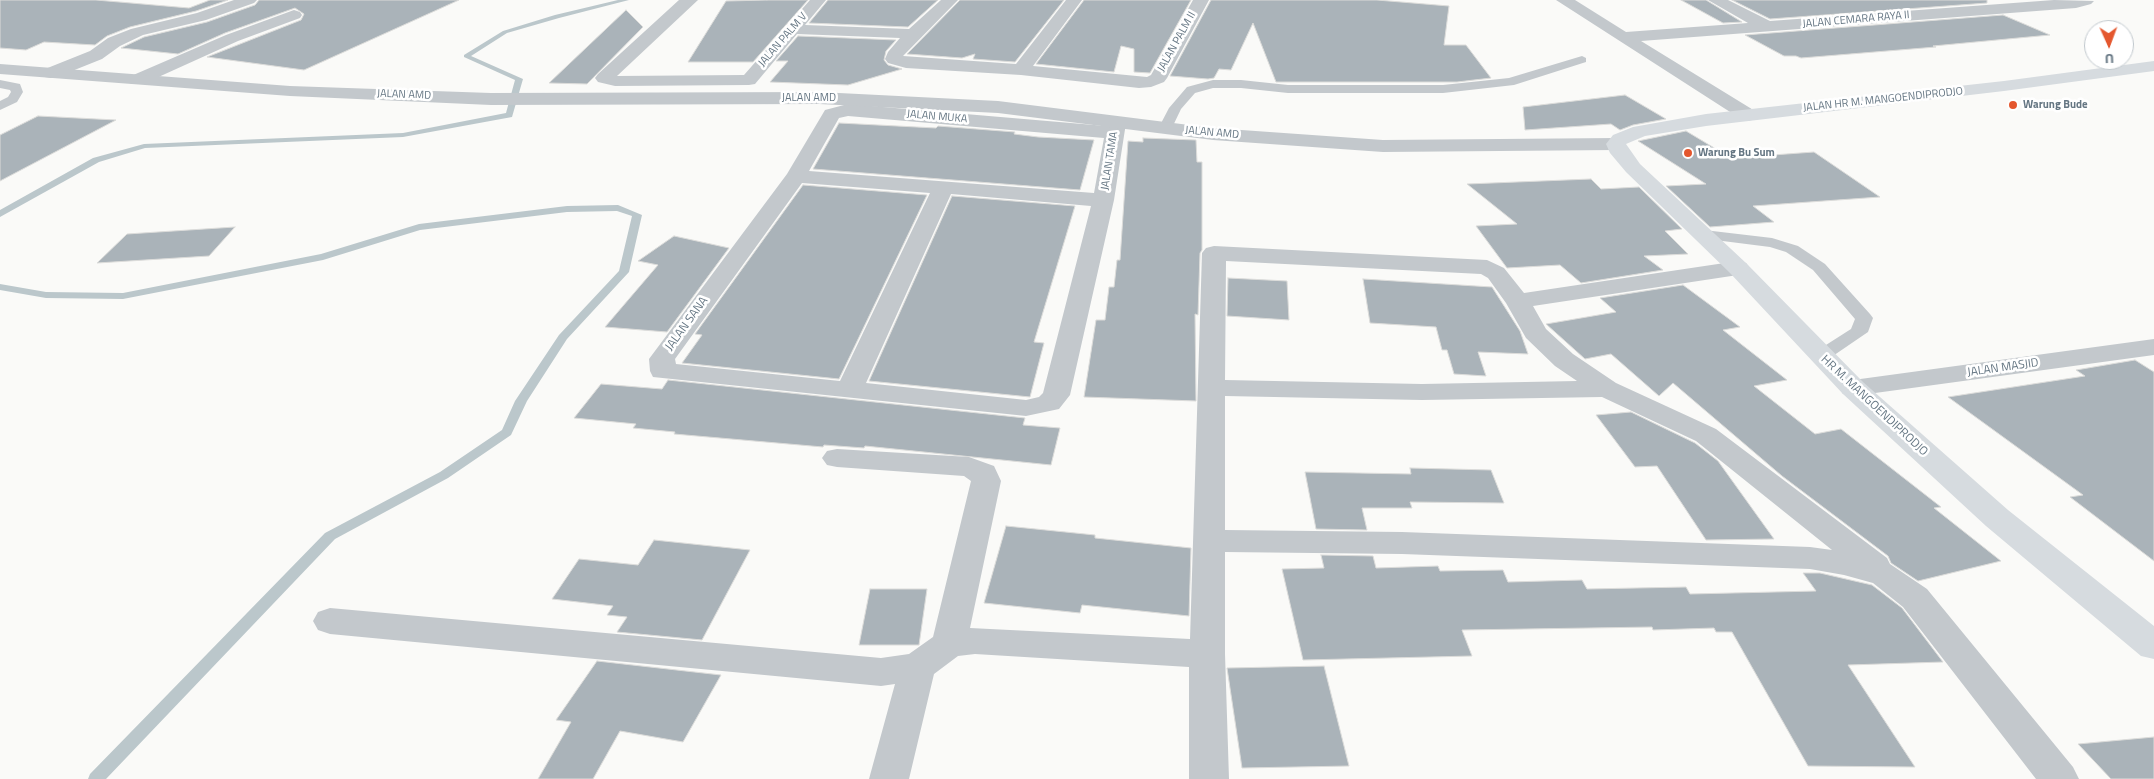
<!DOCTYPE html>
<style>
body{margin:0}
#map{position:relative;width:2154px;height:779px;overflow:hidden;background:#fafaf8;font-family:"Titillium Web",sans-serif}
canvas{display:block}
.north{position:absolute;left:2084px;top:20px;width:50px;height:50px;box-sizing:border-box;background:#fff;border:1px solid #c1c8cd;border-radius:50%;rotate:178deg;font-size:14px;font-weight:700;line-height:20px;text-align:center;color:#657683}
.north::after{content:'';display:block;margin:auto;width:18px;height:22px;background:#e4572e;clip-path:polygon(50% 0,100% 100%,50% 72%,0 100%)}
</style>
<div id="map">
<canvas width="2154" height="779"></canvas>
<div class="north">U</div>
</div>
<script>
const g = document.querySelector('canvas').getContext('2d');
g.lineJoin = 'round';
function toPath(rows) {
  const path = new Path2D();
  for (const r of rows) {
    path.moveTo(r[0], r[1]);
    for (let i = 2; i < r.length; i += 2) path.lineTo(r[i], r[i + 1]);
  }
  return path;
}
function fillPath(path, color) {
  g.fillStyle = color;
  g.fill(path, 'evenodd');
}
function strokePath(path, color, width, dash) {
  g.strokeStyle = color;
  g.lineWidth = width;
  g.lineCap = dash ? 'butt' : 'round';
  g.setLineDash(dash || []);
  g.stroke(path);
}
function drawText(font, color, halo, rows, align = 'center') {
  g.font = font + ' "Titillium Web",sans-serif';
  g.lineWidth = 5;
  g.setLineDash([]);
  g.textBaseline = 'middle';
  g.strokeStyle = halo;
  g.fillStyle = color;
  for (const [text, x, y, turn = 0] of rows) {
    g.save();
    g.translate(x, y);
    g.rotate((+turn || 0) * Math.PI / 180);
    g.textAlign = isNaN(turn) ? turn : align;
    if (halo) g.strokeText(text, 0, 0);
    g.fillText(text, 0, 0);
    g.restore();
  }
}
const stream = toPath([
 [618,0,629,0,559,18,507,33,471,56,523,79,512,117,403,137,145,148,99,162,0,217,0,210,93,158,144,144,403,133,506,113,515,80,464,57,464,55,503,31,555,15,618,0],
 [618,205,642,215,629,272,567,339,527,401,511,435,448,478,335,539,106,779,88,779,90,774,325,533,440,472,502,430,515,401,559,335,619,271,632,216,617,211,567,212,420,230,323,260,123,299,46,298,0,290,0,284,46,292,123,293,321,254,419,224,567,206,618,205]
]);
const building = toPath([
 [0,0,96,0,189,8,210,0,228,0,196,11,130,27,107,36,95,45,44,42,26,50,0,48,0,0],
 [259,0,459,0,304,70,207,57,301,20,304,14,295,8,225,33,178,54,121,48,144,37,207,22,255,5,259,0],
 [767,0,808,0,753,62,688,62,726,1,767,0],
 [828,0,938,0,908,27,809,23,828,0],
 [960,0,1064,0,1015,62,973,59,975,54,962,58,907,54,960,0],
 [1084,0,1191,0,1150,73,1134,72,1134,49,1121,46,1114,72,1036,64,1084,0],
 [1211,0,1377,0,1449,6,1444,45,1466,45,1491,78,1457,82,1276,82,1253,23,1231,70,1219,69,1214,78,1208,79,1170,76,1211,0],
 [1681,0,1706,0,1742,22,1723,23,1681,0],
 [1732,0,1987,0,1987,3,1770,19,1732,0],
 [626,10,643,27,587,84,549,83,626,10],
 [2003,15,2050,35,1933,46,1936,47,1801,58,1796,56,1784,56,1745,35,2003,15],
 [798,36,896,40,886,51,884,60,888,65,902,69,848,85,770,82,788,61,776,61,798,36],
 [1625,95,1666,119,1633,125,1620,130,1611,124,1525,130,1523,107,1625,95],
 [38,116,116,120,0,181,0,135,38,116],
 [839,123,936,128,938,126,1015,132,1014,134,1038,137,1094,140,1080,190,813,169,839,123],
 [1686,131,1731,158,1814,152,1880,197,1753,206,1774,222,1710,227,1666,186,1706,184,1638,141,1686,131],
 [1143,138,1196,140,1197,162,1202,162,1202,250,1200,253,1198,315,1195,314,1196,401,1084,397,1096,320,1105,320,1109,287,1114,287,1117,260,1120,260,1128,141,1143,142,1143,138],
 [1591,179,1601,189,1639,187,1682,229,1665,231,1688,254,1644,256,1663,270,1581,283,1560,265,1507,268,1476,226,1517,224,1467,184,1591,179],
 [803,185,927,195,839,379,682,363,702,335,695,334,803,185],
 [952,196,1075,206,1034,342,1044,343,1030,397,869,381,952,196],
 [235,227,209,256,97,263,127,234,235,227],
 [674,236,729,248,667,332,605,327,658,265,638,261,674,236],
 [1228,278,1287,281,1289,320,1227,316,1228,278],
 [1363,279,1492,287,1520,331,1528,354,1478,352,1486,376,1454,374,1447,350,1442,350,1436,327,1370,323,1363,279],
 [1683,285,1740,327,1723,330,1787,380,1754,386,1815,434,1841,429,1941,507,1934,508,2001,561,1918,581,1891,563,1888,556,1782,476,1673,383,1659,396,1611,354,1585,359,1546,324,1616,312,1600,298,1683,285],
 [2135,360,2154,372,2154,561,2070,497,2083,495,1948,397,2085,376,2076,370,2135,360],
 [668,380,1025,418,1023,425,1060,428,1051,465,865,446,864,448,824,445,823,447,674,434,675,432,633,428,636,424,574,418,601,384,662,389,668,380],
 [1631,412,1695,443,1718,461,1774,539,1706,540,1657,466,1635,467,1596,415,1631,412],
 [1410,468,1491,470,1504,503,1410,502,1412,508,1362,508,1367,530,1316,529,1305,472,1411,474,1410,468],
 [1006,526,1095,535,1095,538,1191,548,1189,616,1082,605,1080,613,984,603,1006,526],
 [654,540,750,550,702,640,617,632,627,617,607,615,613,606,552,599,579,559,638,565,654,540],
 [1321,555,1373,556,1376,568,1438,566,1440,571,1503,570,1508,582,1582,580,1587,589,1686,587,1690,594,1816,591,1803,573,1820,573,1872,585,1902,608,1943,662,1848,665,1915,767,1808,766,1732,632,1716,632,1714,628,1653,630,1652,627,1462,630,1472,656,1303,660,1282,569,1324,568,1321,555],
 [870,589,927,589,919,645,859,645,870,589],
 [597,661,721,675,683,742,620,731,593,779,538,779,571,722,556,720,597,661],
 [1324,666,1349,766,1242,768,1227,668,1324,666],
 [2154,737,2154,779,2111,779,2078,744,2154,737]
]);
const service = toPath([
 [1582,56,1586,58,1586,62,1514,85,1443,93,1288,93,1241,88,1213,88,1195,93,1181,109,1170,132,1160,132,1158,129,1169,108,1187,87,1213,80,1241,80,1288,85,1443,85,1509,78,1582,56],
 [0,80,20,84,23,92,17,102,0,110,0,101,8,97,11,92,10,90,0,88,0,80],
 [1704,230,1772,238,1798,246,1825,264,1870,314,1873,318,1868,332,1827,360,1815,360,1812,356,1815,352,1851,329,1855,319,1813,270,1786,252,1770,247,1699,238,1696,235,1704,230]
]);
const minor = toPath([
 [234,0,257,0,254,3,206,20,143,35,120,46,102,59,57,77,51,78,45,77,42,73,45,69,90,51,108,38,131,29,197,13,234,0],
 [679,0,698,0,617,76,744,75,810,0,826,0,805,25,909,29,941,0,958,0,903,56,1016,64,1066,0,1082,0,1033,66,1147,77,1151,75,1193,0,1209,0,1167,78,1164,82,1151,87,1139,88,1021,75,906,68,888,63,885,59,888,52,900,38,797,34,755,84,749,85,615,86,598,82,595,78,598,74,679,0],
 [1556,0,1575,0,1626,32,1748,23,1708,0,1728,0,1770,21,2054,0,2094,1,2091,4,2076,8,1641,41,1755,111,1757,115,1755,119,1748,121,1741,119,1556,0],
 [294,10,300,12,302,15,300,18,238,41,143,84,131,84,128,80,131,76,226,35,294,10],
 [848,104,1106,126,1109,119,1123,119,1126,123,1114,200,1070,395,1059,409,1026,416,653,377,650,371,649,359,787,174,825,110,848,104],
 [848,116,1104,138,1094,193,809,171,839,118,848,116],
 [802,183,930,193,840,381,676,364,675,359,802,183],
 [951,194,1091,206,1043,393,1039,397,1026,400,866,383,951,194],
 [1214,246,1487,260,1504,268,1524,293,1738,261,1746,263,1750,268,1746,273,1738,275,1533,306,1546,329,1573,354,1616,383,1716,429,1887,558,1890,564,1927,589,2073,767,2079,779,2036,779,1903,607,1873,583,1844,575,1810,569,1402,554,1225,552,1225,654,1229,779,1189,779,1189,667,975,654,958,656,934,674,909,779,869,779,895,684,881,686,330,634,318,630,313,621,318,612,330,608,881,658,909,654,933,637,971,481,964,476,837,467,827,465,822,458,827,451,837,449,969,457,994,466,1001,481,970,628,1190,639,1202,253,1206,248,1214,246],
 [1226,261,1481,274,1488,278,1506,303,1526,338,1555,366,1577,381,1422,384,1225,380,1226,261],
 [1225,396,1422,400,1602,397,1696,441,1832,550,1810,547,1402,532,1225,530,1225,396],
 [2154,339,2154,355,1853,396,1843,394,1839,388,1843,382,1853,380,2154,339]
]);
const tertiary = toPath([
 [0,64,290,86,491,93,819,92,998,101,1213,128,1383,140,1616,138,1623,140,1626,144,1623,148,1616,150,1383,152,1213,140,998,113,819,104,491,105,290,96,0,74,0,64]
]);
const secondary = toPath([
 [2154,61,2154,71,2004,91,1706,126,1645,136,1626,144,1640,164,1746,263,1863,382,2008,510,2154,626,2154,659,2141,656,1986,526,1843,394,1730,273,1626,172,1610,153,1606,144,1613,135,1633,127,1706,114,2004,81,2154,61]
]);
const markers = [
 [2013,105,5,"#e4572e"],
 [1688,153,5,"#e4572e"]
];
const farStreetnames = [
 ["JALAN CEMARA RAYA II",1856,20,-5],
 ["JALAN PALM V",783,40,-49],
 ["JALAN PALM II",1177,42,-61],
 ["JALAN AMD",404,95,2],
 ["JALAN AMD",809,98],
 ["JALAN HR M. MANGOENDIPRODJO",1883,100,-6],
 ["JALAN MUKA",937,117,5],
 ["JALAN AMD",1212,133,5],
 ["JALAN TAMA",1110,161,-81]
];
const farPoinames = [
 ["Warung Bude",2023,105],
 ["Warung Bu Sum",1698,153]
];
const streetNames = [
 ["JALAN SANA",687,324,-54],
 ["JALAN MASJID",2003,368,-8],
 ["HR M. MANGOENDIPRODJO",1874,406,43]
];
fillPath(stream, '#bbc7cb');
fillPath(building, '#aab3b9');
strokePath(building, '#dcdcda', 1);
fillPath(service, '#c3c8cc');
fillPath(minor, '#c3c8cc');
fillPath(tertiary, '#c3c8cc');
fillPath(secondary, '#d6dbdf');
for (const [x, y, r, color] of markers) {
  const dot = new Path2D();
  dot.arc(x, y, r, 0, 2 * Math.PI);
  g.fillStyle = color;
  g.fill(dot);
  strokePath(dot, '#fff', 2);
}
drawText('11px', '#657683', '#fff', farStreetnames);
drawText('bold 11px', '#657683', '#fff', farPoinames, 'left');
drawText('12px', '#657683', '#fff', streetNames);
</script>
